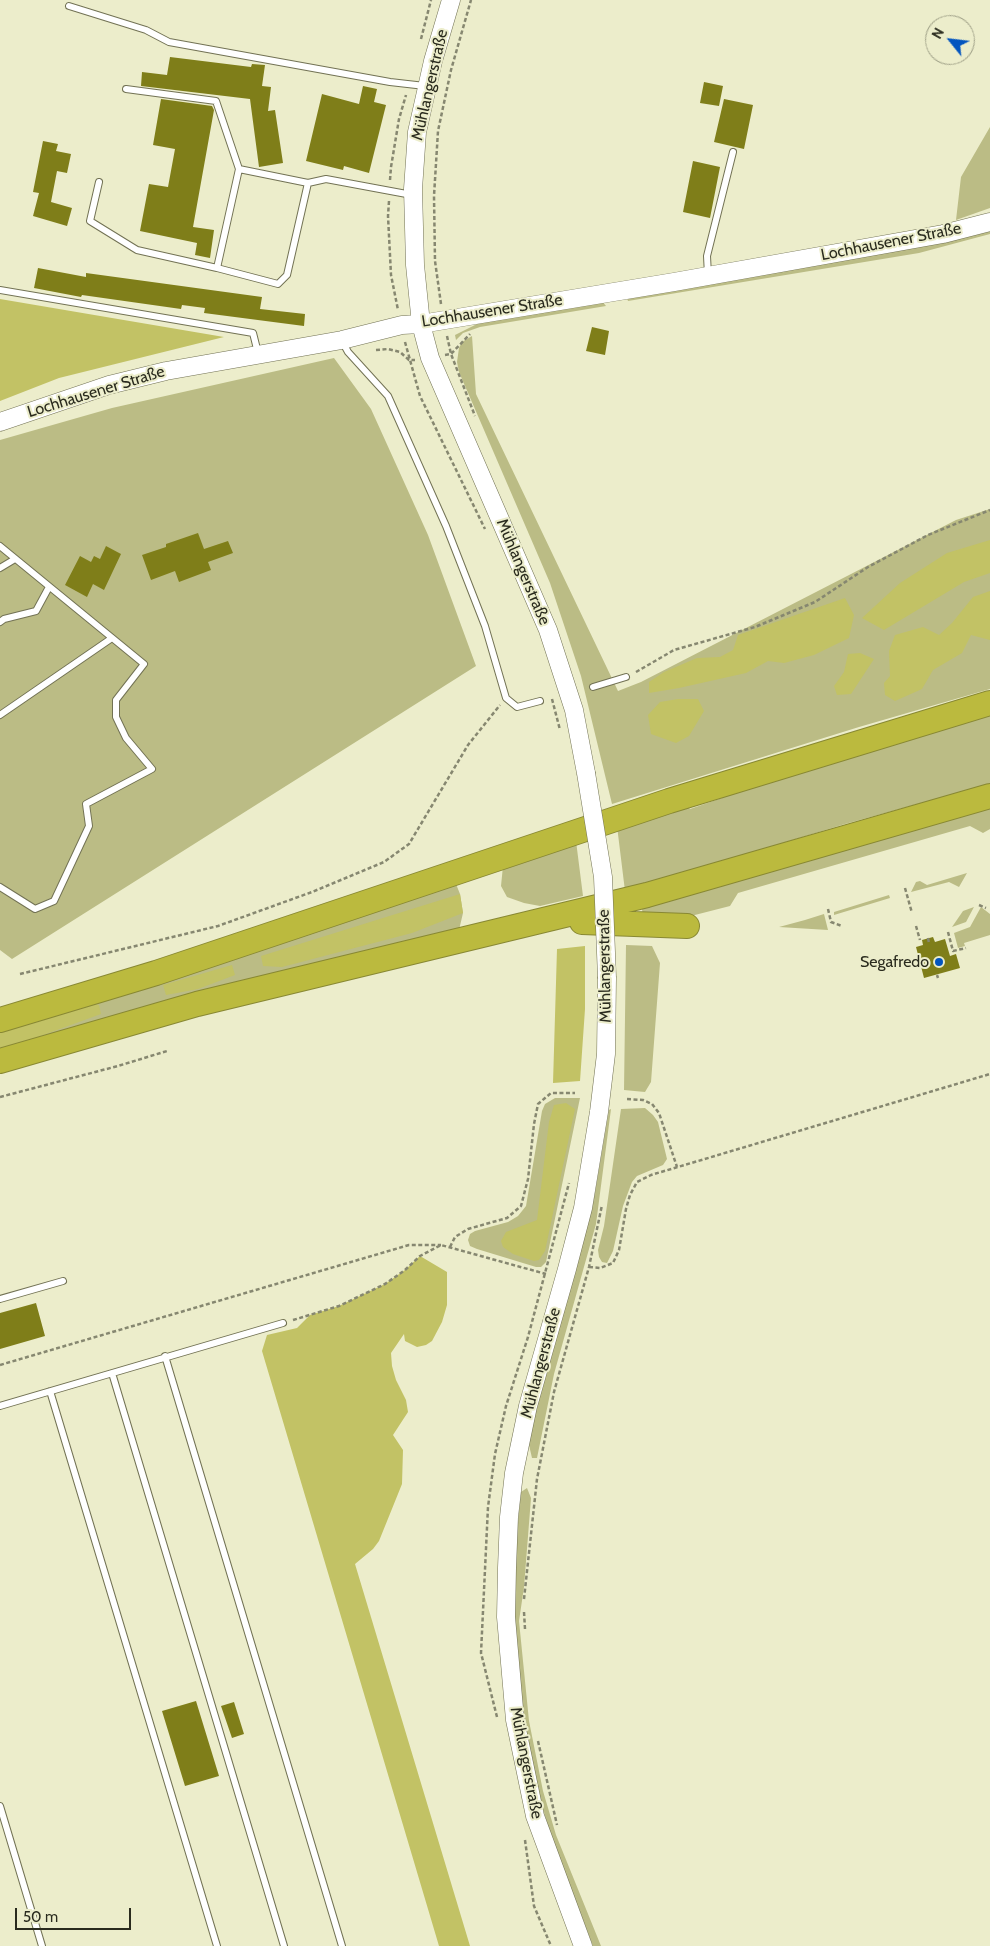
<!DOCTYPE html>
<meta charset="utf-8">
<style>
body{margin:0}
#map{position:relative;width:990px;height:1946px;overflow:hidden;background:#ecedcb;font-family:Cabin,sans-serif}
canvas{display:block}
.north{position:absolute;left:925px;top:15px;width:50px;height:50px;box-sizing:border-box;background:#ecedcb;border:1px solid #9e9f86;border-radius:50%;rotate:299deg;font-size:14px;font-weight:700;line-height:20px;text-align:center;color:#2a2b1e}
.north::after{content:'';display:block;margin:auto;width:18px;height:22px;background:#0355bf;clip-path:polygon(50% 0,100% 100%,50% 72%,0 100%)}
.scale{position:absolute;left:15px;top:1908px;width:116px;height:22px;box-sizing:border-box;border:2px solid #2a2b1e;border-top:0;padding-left:6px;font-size:15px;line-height:18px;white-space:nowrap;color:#2a2b1e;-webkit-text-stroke:4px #ecedcb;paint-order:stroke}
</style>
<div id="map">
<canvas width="990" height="1946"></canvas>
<div class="north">N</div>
<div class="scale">50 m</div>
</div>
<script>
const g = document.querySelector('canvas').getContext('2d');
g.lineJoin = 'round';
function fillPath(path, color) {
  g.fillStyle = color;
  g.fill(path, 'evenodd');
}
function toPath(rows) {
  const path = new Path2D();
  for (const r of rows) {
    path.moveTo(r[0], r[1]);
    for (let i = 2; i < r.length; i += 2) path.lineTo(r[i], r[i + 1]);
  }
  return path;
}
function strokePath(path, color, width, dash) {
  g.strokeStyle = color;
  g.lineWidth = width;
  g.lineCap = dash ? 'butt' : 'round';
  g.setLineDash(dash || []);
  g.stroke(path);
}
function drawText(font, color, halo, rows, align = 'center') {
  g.font = font + ' Cabin,sans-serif';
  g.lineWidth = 4;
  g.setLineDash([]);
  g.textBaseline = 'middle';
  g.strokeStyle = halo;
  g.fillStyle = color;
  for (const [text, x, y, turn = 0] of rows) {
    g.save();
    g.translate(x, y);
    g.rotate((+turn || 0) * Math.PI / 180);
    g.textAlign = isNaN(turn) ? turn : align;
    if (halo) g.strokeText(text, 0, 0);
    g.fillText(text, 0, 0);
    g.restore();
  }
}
const green = toPath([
 [990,127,990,208,956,220,961,177],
 [990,228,990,234,919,253,628,301,627,298],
 [602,301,606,306,480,327,463,333,456,340,455,335,479,323],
 [472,336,476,394,618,691,641,682,956,520,990,509,990,689,859,727,612,804,581,676,550,583,459,372,457,362,459,348,462,342],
 [334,358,371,409,428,535,476,666,12,959,0,950,0,440,112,408],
 [990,713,990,784,845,824,625,891,617,826,685,804,690,809,722,798,723,793],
 [990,808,990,829,983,833,970,826,738,893,730,906,687,917,643,916,642,909],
 [576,841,583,896,540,906,524,903,507,897,501,886,503,866],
 [967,873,959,887,949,882,911,892,916,882,920,881,927,885],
 [456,884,460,894,463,913,459,930,0,1052,0,1028,269,948],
 [889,895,890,898,834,915,834,912],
 [974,907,966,922,952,927,963,911],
 [981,907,990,914,990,935,964,943,965,946,958,948,954,933,970,927],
 [824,914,828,930,779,927,805,920],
 [626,945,652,946,660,963,651,1082,645,1092,624,1090],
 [555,1098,580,1098,546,1262,541,1267,536,1267,477,1249,470,1246,468,1240,470,1234,475,1231,508,1222,518,1216,526,1206,542,1111,545,1104],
 [645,1108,653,1115,658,1122,667,1159,663,1165,637,1176,632,1182,623,1206,613,1251,607,1263,602,1262,599,1257,598,1250,604,1226,621,1109],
 [611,1109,596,1224,554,1374,537,1458,532,1458,529,1445,536,1406,577,1266,595,1193,609,1110],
 [527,1488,531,1498,524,1587,519,1621,529,1721,543,1791,556,1835,601,1946,593,1946,551,1836,538,1792,524,1723,515,1648,514,1563,521,1492]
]);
const forest = toPath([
 [0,299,224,337,59,378,0,401],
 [990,540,990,573,964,582,884,630,862,618,900,583,947,553],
 [990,591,990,640,971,635,962,653,933,670,922,689,895,701,885,695,884,683,890,676,889,651,895,635,923,627,939,635,952,623,973,597],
 [845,598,854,615,849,638,814,655,784,663,768,661,746,673,679,688,649,693,649,682,664,672,697,658,720,657,733,650,738,635],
 [860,653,874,659,851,694,837,695,834,686,844,672,848,654],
 [678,699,698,699,704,711,689,736,676,743,651,734,648,715,660,702],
 [460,894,463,913,412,933,282,967,263,966,261,956],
 [585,946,585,1009,580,1081,553,1083,557,949],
 [232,965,235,975,198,989,166,995,163,985],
 [93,1004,99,1005,101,1014,35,1038,0,1048,0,1033],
 [566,1103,575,1109,545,1251,539,1260,534,1261,513,1254,503,1247,501,1241,506,1232,537,1220,549,1122,554,1105],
 [420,1256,447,1272,447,1305,442,1322,432,1341,426,1345,417,1347,405,1341,404,1334,391,1353,392,1366,396,1380,406,1400,408,1412,393,1435,403,1450,402,1484,379,1541,373,1549,355,1564,470,1946,439,1946,262,1351,267,1335,297,1328,310,1315,339,1306,385,1284,405,1270]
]);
const building = toPath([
 [170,57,251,67,252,64,265,65,262,86,271,87,268,111,275,110,283,163,259,167,250,99,141,86,142,72,167,75],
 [704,82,723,86,719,106,700,103],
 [363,86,377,89,374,102,386,105,369,173,344,166,343,170,306,161,322,94,359,104],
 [161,99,212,106,214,110,193,227,214,230,210,258,195,255,197,243,140,231,149,184,168,187,175,149,153,145],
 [724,99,753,105,744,149,714,142],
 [43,141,58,144,56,151,71,154,67,173,57,171,51,202,72,208,67,226,33,216,39,193,33,192],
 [693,161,720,167,710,218,683,212],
 [38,268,86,277,86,273,262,297,260,309,305,314,304,326,204,313,205,308,182,305,181,309,82,295,81,297,34,288],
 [592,327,609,331,605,355,586,351],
 [198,533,204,549,228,541,233,553,208,562,211,570,179,582,175,571,151,580,142,555,166,547,166,544],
 [106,546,121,554,104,590,93,584,87,597,65,585,80,556,91,562,94,556,100,559],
 [933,937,935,942,945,939,950,956,956,954,960,968,924,978,916,947,923,945,922,940],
 [36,1303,45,1336,0,1349,0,1313],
 [196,1701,219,1776,185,1786,162,1711],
 [234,1702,244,1734,232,1738,221,1706]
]);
const path = toPath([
 [421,39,431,0],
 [390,180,391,167,399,119,406,95],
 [389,201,388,216,391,275,398,310],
 [441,304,435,261,434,196,438,131,451,70,471,0],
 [447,336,451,354,475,416],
 [405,342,420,396,485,529],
 [376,350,388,349,400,352,409,360,415,360],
 [445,355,451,354,470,334],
 [636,672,674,650,755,627,815,602,868,567,928,535,990,510],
 [552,699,560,730],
 [905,888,912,913],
 [979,905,986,908],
 [828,909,831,922,842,926],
 [916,926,920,940],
 [948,932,953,951,966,948],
 [928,938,929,943],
 [20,974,218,926,312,892,384,862,409,844,468,745,500,705],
 [937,975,938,978],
 [0,1097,118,1066,167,1051],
 [627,1099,643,1100,652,1104,659,1113,677,1167],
 [450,1247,455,1237,468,1229,507,1218,521,1206,528,1179,534,1124,538,1104,551,1093,575,1093],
 [589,1267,600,1268,613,1263,619,1250,626,1209,630,1195,637,1182,651,1175,990,1074],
 [293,1320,339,1306,385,1284,405,1270,420,1256,441,1245,546,1274],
 [0,1365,409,1245,441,1245],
 [524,1599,537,1479,554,1392,589,1267,602,1205],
 [524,1612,525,1629],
 [497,1717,481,1653,488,1507,495,1454,506,1406,528,1337,569,1183],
 [538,1741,557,1825],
 [525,1840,534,1906,551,1946]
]);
const lane = toPath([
 [69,6,146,30,169,42,390,82,425,86],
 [126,89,216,101,239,169],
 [99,182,90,221,137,250,217,268],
 [308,183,239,169,217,268,278,284,287,275,308,183,326,179,412,195],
 [708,275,707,256,733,152],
 [0,290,253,333,258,353],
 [342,341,348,352,388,396,446,526,485,626,506,698,517,707,540,701],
 [0,546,144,664,116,700,116,717,126,738,152,769,86,804,89,826,54,901,35,909,0,887],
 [0,568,15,559],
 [0,622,4,619,36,611,49,587],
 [593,687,626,677],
 [0,715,112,638],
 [0,1299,63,1281],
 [165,1356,342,1946],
 [112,1373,284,1946],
 [50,1391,217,1946],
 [0,1406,283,1323],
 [0,1806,42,1946]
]);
const secondary = toPath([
 [451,0,433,61,417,132,413,189,415,265,421,324,430,358,548,630,574,710,586,773],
 [0,422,109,385,166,371,342,340,402,325,421,324,674,282,943,234,990,222],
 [583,1946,535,1816,515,1720,506,1617,507,1568,509,1517,514,1473,528,1406,567,1269,583,1208,599,1112,606,1054,607,978]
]);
const highway = toPath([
 [582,922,687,926],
 [0,1020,156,973,669,801,990,703],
 [0,1061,197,1004,647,895,990,796]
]);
const secondaryBridge = toPath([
 [586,773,603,877,607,978]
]);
const markers = [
 [939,962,5,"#0355bf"]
];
const streetNames = [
 ["Mühlangerstraße",430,85,-77],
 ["Lochhausener Straße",891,242,-11],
 ["Lochhausener Straße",492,311,-9],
 ["Lochhausener Straße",96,392,-17],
 ["Mühlangerstraße",523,572,67],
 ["Mühlangerstraße",605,966,-91],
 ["Mühlangerstraße",541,1363,-75],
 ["Mühlangerstraße",526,1763,79]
];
const poiNames = [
 ["Segafredo",929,962]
];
fillPath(green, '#bbbc85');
fillPath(forest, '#c2c265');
fillPath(building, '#7f7e19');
strokePath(lane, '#727254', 8);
strokePath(secondary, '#727254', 19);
strokePath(highway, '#883', 26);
strokePath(path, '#868770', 2.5, [4, 2.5]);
strokePath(lane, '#fff', 6);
strokePath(secondary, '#fff', 18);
strokePath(highway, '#bbba3e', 24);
strokePath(secondaryBridge, '#727254', 19, []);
strokePath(secondaryBridge, '#fff', 18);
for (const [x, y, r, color] of markers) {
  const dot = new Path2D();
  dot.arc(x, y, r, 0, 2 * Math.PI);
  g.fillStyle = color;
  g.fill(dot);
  strokePath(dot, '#ecedcb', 2);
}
drawText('16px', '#2a2b1e', '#ecedcb', streetNames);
drawText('16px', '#2a2b1e', '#ecedcb', poiNames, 'right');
</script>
